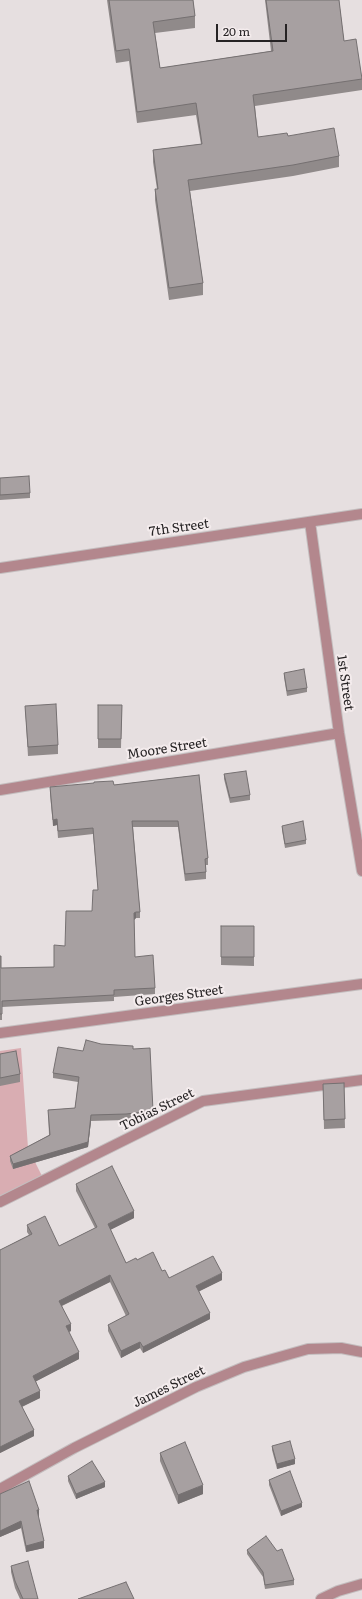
<!DOCTYPE html>
<style>
body{margin:0}
#map{position:relative;width:362px;height:1599px;overflow:hidden;background:#e6dfe0;font-family:Literata,serif}
canvas{display:block}
.scale{position:absolute;left:216px;top:24px;width:71px;height:18px;box-sizing:border-box;border:2px solid #262324;border-top:0;padding-left:5px;font-size:12px;line-height:14px;white-space:nowrap;color:#262324;-webkit-text-stroke:3px #f4eced;paint-order:stroke}
</style>
<div id="map">
<canvas width="362" height="1599"></canvas>
<div class="scale">20 m</div>
</div>
<script>
const g = document.querySelector('canvas').getContext('2d');
g.lineJoin = 'round';
function fillPath(path, color) {
  g.fillStyle = color;
  g.fill(path, 'evenodd');
}
function toPath(rows) {
  const path = new Path2D();
  for (const r of rows) {
    path.moveTo(r[0], r[1]);
    for (let i = 2; i < r.length; i += 2) path.lineTo(r[i], r[i + 1]);
  }
  return path;
}
function strokePath(path, color, width, dash) {
  g.strokeStyle = color;
  g.lineWidth = width;
  g.lineCap = dash ? 'butt' : 'round';
  g.setLineDash(dash || []);
  g.stroke(path);
}
function drawText(font, color, halo, rows, align = 'center') {
  g.font = font + ' Literata,serif';
  g.lineWidth = 4;
  g.setLineDash([]);
  g.textBaseline = 'middle';
  g.strokeStyle = halo;
  g.fillStyle = color;
  for (const [text, x, y, turn = 0] of rows) {
    g.save();
    g.translate(x, y);
    g.rotate((+turn || 0) * Math.PI / 180);
    g.textAlign = isNaN(turn) ? turn : align;
    if (halo) g.strokeText(text, 0, 0);
    g.fillText(text, 0, 0);
    g.restore();
  }
}
const green = toPath([
 [21,1048,28,1148,43,1178,0,1202,0,1051]
]);
const street = toPath([
 [310,522,339,733,362,871],
 [0,568,362,514],
 [0,790,339,733],
 [0,1033,362,984],
 [0,1202,203,1101,362,1080],
 [0,1489,74,1448,196,1387,244,1367,308,1349,341,1348,362,1352],
 [321,1599,338,1591,362,1584]
]);
const wall = toPath([
 [107,0,193,0,195,16,195,28,155,33,160,68,271,51,265,0,339,0,344,41,362,79,362,90,255,106,258,137,288,136,339,156,339,167,293,176,190,191,203,283,203,295,169,300,155,200,155,189,157,189,153,162,153,150,201,144,196,115,137,123,129,61,116,63],
 [0,478,30,493,30,498,0,500],
 [284,673,307,688,307,692,287,696,284,677],
 [98,705,122,705,121,748,98,748],
 [25,706,58,745,58,754,28,756],
 [224,774,250,795,250,800,230,803,224,779],
 [199,775,208,858,208,865,206,865,206,879,185,881,178,827,133,827,140,912,140,918,136,918,134,920,135,957,155,988,155,994,114,997,114,1001,2,1007,2,1020,0,1020,0,956,1,968,54,967,65,946,92,911,98,890,93,834,58,838,57,825,53,826,50,794,50,787,114,785],
 [282,826,306,840,306,844,285,848,282,830],
 [221,926,254,926,254,966,221,965],
 [101,1044,133,1049,153,1111,153,1116,126,1120,91,1121,88,1147,13,1169,10,1161,10,1156,49,1135,48,1110,75,1108,78,1082,53,1078,53,1073,83,1051],
 [0,1054,20,1074,20,1082,0,1086],
 [344,1083,345,1128,324,1129,323,1084],
 [76,1184,134,1218,110,1230,126,1263,137,1260,162,1271,169,1278,222,1280,199,1291,210,1319,143,1353,140,1348,121,1358,108,1331,108,1325,126,1316,110,1282,62,1306,71,1331,69,1332,79,1359,36,1381,40,1398,22,1407,34,1436,0,1453,0,1250,29,1235,27,1232,27,1225,59,1246,95,1228,76,1191],
 [272,1446,295,1464,277,1469,272,1450],
 [160,1453,203,1494,178,1504,160,1461],
 [68,1476,105,1487,76,1499,68,1481],
 [269,1480,302,1507,281,1516,269,1485],
 [0,1494,39,1516,38,1517,44,1548,26,1552,21,1528,0,1537],
 [247,1550,294,1580,294,1585,265,1589,263,1577,247,1554],
 [11,1566,38,1599,20,1599,15,1588,11,1572]
]);
const shadedWall = toPath([
 [57,819,57,825,53,826,53,820],
 [136,912,136,918,134,920,134,913],
 [91,1115,91,1121,88,1147,13,1169,13,1164],
 [134,1211,134,1218,108,1231,108,1224],
 [222,1273,222,1280,196,1293,196,1286],
 [110,1275,110,1282,59,1307,59,1301],
 [210,1313,210,1319,143,1353,143,1347],
 [71,1324,71,1331,66,1333,66,1326],
 [140,1342,140,1348,121,1358,121,1351],
 [79,1352,79,1359,33,1383,33,1376],
 [40,1391,40,1398,19,1408,19,1401],
 [34,1430,34,1436,0,1453,0,1447],
 [295,1459,295,1464,277,1469,277,1464],
 [105,1482,105,1487,76,1499,76,1494],
 [203,1485,203,1494,178,1504,178,1495],
 [302,1503,302,1507,281,1516,281,1511],
 [37,1510,39,1510,39,1516,37,1517],
 [21,1521,21,1528,0,1537,0,1531],
 [44,1541,44,1548,26,1552,26,1546]
]);
const building = toPath([
 [109,0,193,0,195,16,153,22,160,68,273,51,266,0,339,0,344,41,356,39,362,79,253,95,258,137,287,133,288,136,334,128,339,156,293,165,188,180,203,283,169,288,155,189,158,189,153,150,202,144,196,103,137,112,129,49,116,51,109,0],
 [29,476,30,493,0,495,0,478,29,476],
 [304,669,307,688,287,691,284,673,304,669],
 [56,704,58,745,28,747,25,706,56,704],
 [98,705,122,705,121,739,98,739,98,705],
 [246,771,250,795,230,798,224,774,246,771],
 [199,775,208,858,205,859,206,872,185,874,178,821,132,821,140,912,136,912,134,913,135,957,153,955,155,988,114,990,114,995,2,1001,2,1014,0,1014,0,956,1,956,1,968,54,967,54,945,65,946,66,911,92,911,93,890,98,890,93,828,58,831,57,819,53,820,50,787,94,783,94,782,113,781,114,785,199,775],
 [303,821,306,840,285,844,282,826,303,821],
 [221,926,254,926,254,957,221,957,221,926],
 [86,1040,101,1044,133,1046,133,1049,150,1048,153,1111,126,1114,91,1115,88,1142,13,1164,10,1156,50,1135,48,1110,75,1108,79,1077,53,1073,58,1047,83,1051,86,1040],
 [16,1051,20,1074,0,1078,0,1054,16,1051],
 [344,1083,345,1119,324,1120,323,1084,344,1083],
 [112,1166,134,1211,108,1224,126,1263,136,1258,137,1260,153,1252,162,1271,165,1270,169,1278,213,1256,222,1273,196,1286,210,1313,143,1347,140,1342,121,1351,108,1325,129,1314,110,1275,59,1301,71,1324,66,1326,79,1352,33,1376,40,1391,19,1401,34,1430,0,1447,0,1250,32,1234,27,1225,45,1216,59,1246,97,1227,76,1184,112,1166],
 [290,1441,295,1459,277,1464,272,1446,290,1441],
 [185,1442,203,1485,178,1495,160,1453,185,1442],
 [92,1461,105,1482,76,1494,68,1476,92,1461],
 [290,1471,302,1503,281,1511,269,1480,290,1471],
 [29,1481,39,1510,37,1510,44,1541,26,1546,21,1521,0,1531,0,1494,29,1481],
 [266,1536,277,1551,282,1549,294,1580,265,1585,263,1572,247,1550,266,1536],
 [28,1561,38,1599,23,1599,15,1581,11,1566,28,1561],
 [126,1582,134,1599,78,1599,126,1582]
]);
const streetNames = [
 ["7th Street",179,528,-8],
 ["1st Street",345,683,82],
 ["Moore Street",167,749,-9],
 ["Georges Street",179,996,-8],
 ["Tobias Street",157,1110,-26],
 ["James Street",169,1387,-26]
];
fillPath(green, '#d9adb2');
strokePath(street, '#c3bdbe', 12);
strokePath(street, '#b3878d', 10);
fillPath(wall, '#908a8a');
fillPath(shadedWall, '#757071');
fillPath(building, '#a7a0a1');
strokePath(building, '#757071', 1);
drawText('13px', '#262324', '#f4eced', streetNames);
</script>
